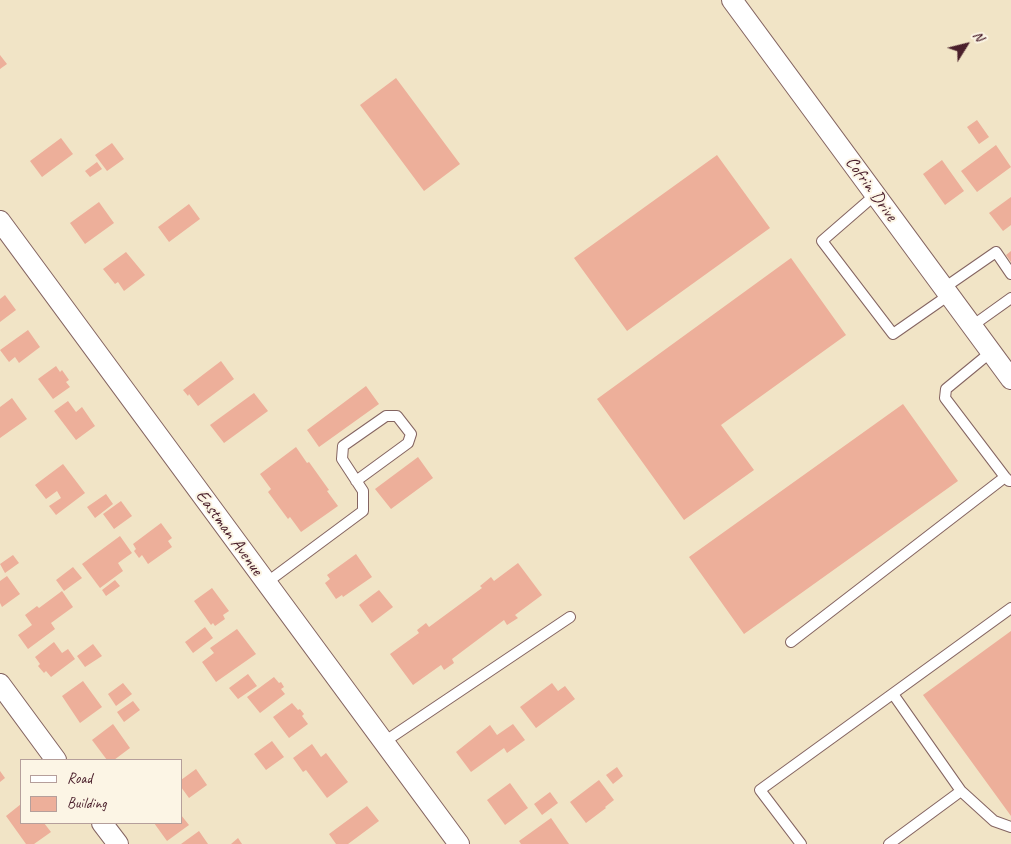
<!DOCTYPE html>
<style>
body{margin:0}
#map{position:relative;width:1011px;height:844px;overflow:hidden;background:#f1e4c6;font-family:Caveat,sans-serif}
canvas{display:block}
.legend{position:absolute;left:20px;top:759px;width:162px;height:65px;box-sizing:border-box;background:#fcf5e5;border:1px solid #b59f9b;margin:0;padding:6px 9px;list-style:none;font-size:15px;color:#4a1f2b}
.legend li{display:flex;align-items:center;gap:10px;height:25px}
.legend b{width:25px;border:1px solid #b59f9b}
.north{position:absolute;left:941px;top:20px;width:50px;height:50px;-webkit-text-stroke:4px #fcf5e5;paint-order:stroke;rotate:54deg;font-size:14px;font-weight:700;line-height:20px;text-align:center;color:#4a1f2b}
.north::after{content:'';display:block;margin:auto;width:18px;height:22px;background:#4a1f2b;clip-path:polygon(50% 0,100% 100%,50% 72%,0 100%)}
</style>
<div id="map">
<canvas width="1011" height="844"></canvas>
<ul class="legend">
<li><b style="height:6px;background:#fff"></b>Road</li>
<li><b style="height:14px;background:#edaf9a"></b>Building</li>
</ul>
<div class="north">N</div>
</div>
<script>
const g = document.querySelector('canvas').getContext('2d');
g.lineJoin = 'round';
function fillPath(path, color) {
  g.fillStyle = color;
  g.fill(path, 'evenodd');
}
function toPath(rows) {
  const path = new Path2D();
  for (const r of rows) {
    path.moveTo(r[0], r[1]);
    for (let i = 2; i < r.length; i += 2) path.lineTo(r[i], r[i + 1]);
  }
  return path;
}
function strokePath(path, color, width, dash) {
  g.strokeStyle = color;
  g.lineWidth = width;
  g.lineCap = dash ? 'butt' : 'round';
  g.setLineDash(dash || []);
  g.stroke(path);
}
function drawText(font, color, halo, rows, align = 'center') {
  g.font = font + ' Caveat,sans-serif';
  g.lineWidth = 4;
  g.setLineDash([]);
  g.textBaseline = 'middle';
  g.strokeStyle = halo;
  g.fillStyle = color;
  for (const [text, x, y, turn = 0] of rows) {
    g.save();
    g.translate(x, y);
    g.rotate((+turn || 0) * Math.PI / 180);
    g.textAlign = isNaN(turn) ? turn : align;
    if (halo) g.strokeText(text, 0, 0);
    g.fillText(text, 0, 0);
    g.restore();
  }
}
const building = toPath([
 [0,55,7,64,0,69],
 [396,78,460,164,424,191,360,105],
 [977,120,989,137,979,144,967,127],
 [61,138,73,154,42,177,30,161],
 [112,143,124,159,107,171,95,155],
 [996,145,1011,167,977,192,961,171],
 [717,155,770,228,627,331,574,258],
 [942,160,964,191,945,205,923,174],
 [97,162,102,169,90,177,85,171],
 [1011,197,1011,225,1003,231,989,213],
 [99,202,114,223,85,244,70,223],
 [189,204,200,219,169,242,158,227],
 [1011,251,1011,262,1006,255],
 [126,252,145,275,124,291,118,282,115,284,103,269],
 [791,258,846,335,721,425,754,470,684,520,597,399],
 [5,295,16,310,0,322,0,299],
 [28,330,40,347,19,363,15,357,9,362,0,350],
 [221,361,234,379,198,406,189,394,188,396,183,390],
 [56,366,60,372,62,370,69,380,66,382,70,387,53,399,38,379],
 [366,386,379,404,319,447,307,430],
 [254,393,268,411,224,443,210,425],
 [12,398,27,419,0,438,0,407],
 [68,401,76,412,82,407,95,426,76,440,54,411],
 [903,404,958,481,744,634,689,557],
 [296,447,307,463,309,462,329,490,327,491,338,506,301,532,290,517,288,519,268,492,271,489,260,474],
 [418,457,433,478,391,509,375,489],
 [63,464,85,493,56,515,49,506,61,498,57,491,46,499,35,485],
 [106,494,113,504,95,518,87,507],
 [121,501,132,516,114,529,103,514],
 [161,523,172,538,168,541,172,547,148,564,142,555,139,558,134,551,136,549,133,544],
 [120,536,132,553,118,563,123,571,100,588,82,564],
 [356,554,372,577,343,597,342,595,336,599,325,583,330,579,327,575],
 [13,555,19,563,5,573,0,564],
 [518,563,542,595,515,615,518,618,507,625,504,620,452,659,454,663,444,670,441,665,413,685,390,654,419,633,417,630,426,623,429,627,482,588,480,586,491,577,494,581],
 [73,567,82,578,64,591,56,580],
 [7,576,20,594,2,607,0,603,0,581],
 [115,580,120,586,106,596,102,590],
 [212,588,229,611,223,615,225,619,215,626,213,623,211,625,194,601],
 [379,590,393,607,372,623,359,605],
 [62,591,73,607,51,623,55,629,28,649,18,635,32,625,25,615,37,606,39,608],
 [205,627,213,638,193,653,185,642],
 [237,629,256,654,216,682,202,662,214,653,210,648],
 [1011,631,1011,816,923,695],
 [54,642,62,653,68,649,75,659,51,677,46,671,44,673,38,666,40,664,35,657],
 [93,644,102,656,85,667,77,656],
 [248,674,257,686,238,699,229,688],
 [274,677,279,683,281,682,284,687,281,689,285,694,260,713,247,697],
 [83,681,102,707,80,723,62,696],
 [123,683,132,694,116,706,108,694],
 [552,683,558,691,565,686,575,699,536,728,520,707],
 [133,701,140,710,124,722,117,712],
 [292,703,298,710,300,709,304,714,302,716,308,724,289,738,273,717],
 [113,724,130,748,114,760,107,760,92,740],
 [513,724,525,740,507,753,504,748,471,772,456,752,490,725,497,735],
 [272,741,284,757,266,770,254,754],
 [312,744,321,757,326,753,348,782,327,798,306,770,303,772,293,758],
 [617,767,623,776,613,784,606,775],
 [196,769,207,785,189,798,181,787,181,780],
 [0,771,5,778,0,782],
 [599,780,614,800,605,807,606,808,586,823,570,802],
 [510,783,528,808,505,825,487,800],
 [550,792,558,803,542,815,534,804],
 [21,804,21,823,44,823,51,832,34,844,26,844,6,816],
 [367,806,379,821,348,844,336,844,329,834],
 [181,815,189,825,167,841,154,823,181,823],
 [551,818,569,844,521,844,519,841],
 [199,831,208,844,181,844],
 [238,838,242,844,231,844]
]);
const lane = toPath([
 [875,195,822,241,893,334,949,295],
 [944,288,996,252,1011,274],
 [972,326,1011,298],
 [991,352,946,389,945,398,1005,477,1009,481,1011,481],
 [266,583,363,511,363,491,342,459,343,446,386,416,397,416,411,434,408,443,356,481],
 [791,642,1005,477],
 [384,742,570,617],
 [961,791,994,821,1011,827],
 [801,844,760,790,1011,608],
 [889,844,961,791,893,694]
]);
const street = toPath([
 [732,0,1011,379],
 [0,221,459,844],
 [0,684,56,760],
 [102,823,118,844]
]);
const streetNames = [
 ["Cofrin Drive",871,189,54],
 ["Eastman Avenue",229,533,54]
];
fillPath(building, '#edaf9a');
strokePath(lane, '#846461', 12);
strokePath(street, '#846461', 22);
strokePath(lane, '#fff', 10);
strokePath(street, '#fff', 20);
drawText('18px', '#4a1f2b', '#fcf5e5', streetNames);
</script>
